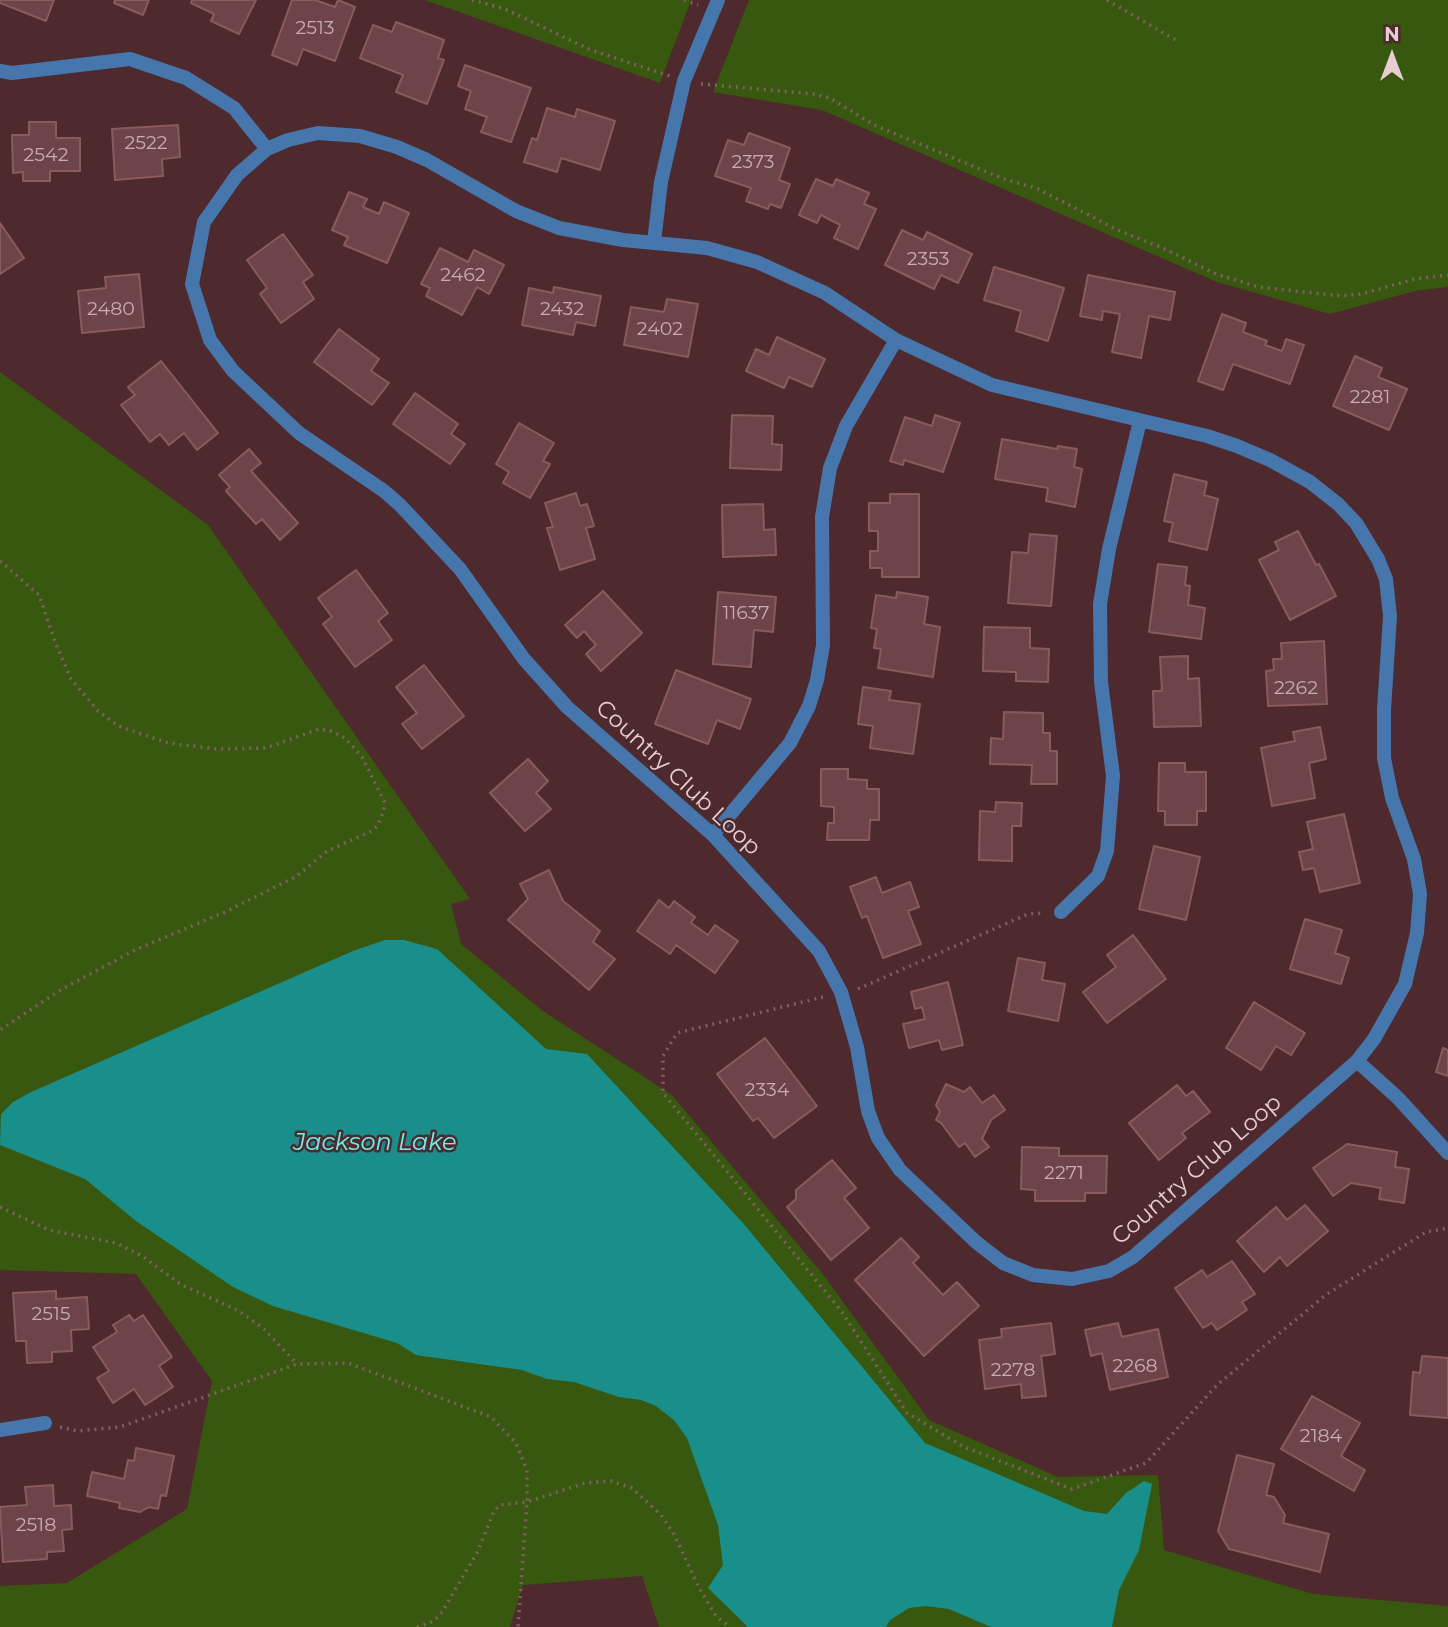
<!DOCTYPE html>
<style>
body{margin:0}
#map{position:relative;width:1448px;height:1627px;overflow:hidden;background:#4e292e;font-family:Montserrat,sans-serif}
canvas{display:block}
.north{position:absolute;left:1357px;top:21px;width:70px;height:70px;-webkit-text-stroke:5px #4e292e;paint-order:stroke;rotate:0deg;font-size:19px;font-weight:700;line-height:28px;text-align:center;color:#e7ced1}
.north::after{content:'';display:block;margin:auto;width:24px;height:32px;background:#e7ced1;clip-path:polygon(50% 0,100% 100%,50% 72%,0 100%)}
</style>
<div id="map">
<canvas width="1448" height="1627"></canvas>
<div class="north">N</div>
</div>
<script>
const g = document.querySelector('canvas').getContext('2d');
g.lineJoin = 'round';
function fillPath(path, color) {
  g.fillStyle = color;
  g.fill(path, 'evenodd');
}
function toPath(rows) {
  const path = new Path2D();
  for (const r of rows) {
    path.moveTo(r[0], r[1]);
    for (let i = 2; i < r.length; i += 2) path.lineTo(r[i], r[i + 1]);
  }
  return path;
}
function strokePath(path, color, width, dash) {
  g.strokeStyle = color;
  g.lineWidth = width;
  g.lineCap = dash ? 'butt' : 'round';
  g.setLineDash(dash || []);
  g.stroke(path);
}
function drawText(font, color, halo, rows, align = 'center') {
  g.font = font + ' Montserrat,sans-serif';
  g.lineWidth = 5;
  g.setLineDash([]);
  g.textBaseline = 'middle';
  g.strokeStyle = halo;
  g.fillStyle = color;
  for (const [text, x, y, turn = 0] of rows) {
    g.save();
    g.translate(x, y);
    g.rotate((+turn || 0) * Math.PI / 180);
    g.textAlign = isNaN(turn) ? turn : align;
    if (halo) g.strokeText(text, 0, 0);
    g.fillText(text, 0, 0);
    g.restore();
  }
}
const green = toPath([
 [425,0,691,0,660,83],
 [749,0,1448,0,1448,287,1415,291,1330,314,1217,282,822,110,713,92],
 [0,372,208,525,470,899,451,904,461,944,543,1011,672,1095,822,1273,929,1420,1058,1477,1158,1475,1164,1550,1313,1594,1448,1606,1448,1627,659,1627,642,1576,523,1585,510,1627,0,1627,0,1586,67,1583,187,1509,212,1381,136,1274,0,1270]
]);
const water = toPath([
 [385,940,404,940,437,949,546,1049,587,1054,743,1223,925,1443,1084,1511,1107,1514,1126,1493,1144,1481,1152,1484,1139,1550,1119,1590,1112,1627,991,1627,949,1609,926,1606,909,1608,890,1620,886,1627,748,1627,708,1588,723,1565,718,1525,687,1438,674,1420,656,1406,641,1400,619,1397,574,1382,547,1379,522,1370,416,1355,397,1343,273,1306,233,1287,136,1221,85,1179,0,1145,1,1114,13,1102,31,1092,353,951]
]);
const building = toPath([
 [0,0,54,0,46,21,0,3,0,0],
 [115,0,149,0,143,15,114,3,115,0],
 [192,0,256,0,239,34,211,21,214,14,191,3,192,0],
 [292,0,315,0,335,7,338,0,355,7,335,61,303,49,297,65,272,55,292,0],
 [396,22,444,40,438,58,444,60,427,104,396,92,403,75,360,58,373,25,392,32,396,22],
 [465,65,531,88,511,142,481,132,487,117,465,109,471,91,458,86,465,65],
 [547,108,575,117,577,109,615,121,600,170,561,158,557,172,524,162,532,138,537,140,547,108],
 [29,122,56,122,56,138,80,138,80,171,50,171,50,181,23,181,23,172,13,173,12,135,29,135,29,122],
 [178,125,180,157,162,159,163,176,115,180,112,129,178,125],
 [749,133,790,148,779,180,790,184,781,208,770,204,768,209,746,201,751,188,715,176,728,140,744,145,749,133],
 [816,179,833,186,836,179,869,193,864,204,876,209,858,249,834,238,840,225,821,215,817,223,799,215,816,179],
 [349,192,367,199,363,207,379,214,384,202,409,213,387,263,344,245,348,237,332,230,349,192],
 [0,223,24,258,0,274,0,223],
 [902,230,923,240,927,232,972,254,958,283,941,275,934,289,885,265,902,230],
 [283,234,313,275,303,282,314,299,281,323,260,294,267,288,247,260,283,234],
 [440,248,468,262,474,250,504,265,489,294,477,287,462,315,426,296,430,288,421,284,440,248],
 [994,267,1064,288,1048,341,1016,331,1021,311,984,300,994,267],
 [139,274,144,327,82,333,78,291,106,288,105,277,139,274],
 [1088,275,1175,292,1170,320,1149,316,1141,358,1112,352,1120,314,1103,311,1102,320,1080,316,1088,275],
 [554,287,601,296,595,326,576,322,573,335,522,325,529,288,553,293,554,287],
 [667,299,698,304,688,357,624,345,631,307,664,312,667,299],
 [1222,314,1246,323,1243,332,1267,341,1265,345,1282,351,1286,339,1304,345,1290,384,1233,364,1223,390,1198,381,1222,314],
 [339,329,379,359,371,371,389,383,372,405,314,362,339,329],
 [777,337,825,359,812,387,789,377,784,388,746,371,756,349,769,355,777,337],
 [1355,356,1382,368,1378,377,1407,389,1389,430,1333,406,1355,356],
 [161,361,218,433,197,450,184,433,169,445,160,434,150,442,121,405,135,395,128,387,161,361],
 [415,393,458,424,451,434,465,444,450,464,393,424,415,393],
 [732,415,773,416,772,444,782,445,781,470,730,468,732,415],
 [935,415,960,423,943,472,904,460,903,465,890,461,905,417,932,426,935,415],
 [519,423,554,443,543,461,550,464,530,498,503,483,509,472,496,464,519,423],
 [1002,439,1057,449,1058,446,1077,449,1074,467,1082,469,1075,507,1046,501,1048,488,995,479,1002,439],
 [249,449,261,463,251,471,298,523,280,540,262,519,256,524,226,491,230,487,219,475,249,449],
 [1174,474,1207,482,1204,495,1218,499,1207,550,1169,541,1173,523,1164,521,1174,474],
 [576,493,580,506,587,504,594,526,586,528,595,559,560,570,547,528,553,527,545,503,576,493],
 [890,494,919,494,919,577,882,577,882,568,870,568,870,551,878,551,878,531,869,531,869,503,890,503,890,494],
 [763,504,764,530,775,529,776,555,723,557,722,505,763,504],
 [1298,531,1316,565,1319,564,1336,596,1290,620,1259,560,1279,550,1275,542,1298,531],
 [1030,534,1057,536,1051,606,1008,603,1012,552,1028,553,1030,534],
 [1158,564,1187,567,1185,585,1190,586,1188,605,1205,608,1201,639,1149,632,1158,564],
 [356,570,388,613,378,621,392,640,355,667,323,624,332,617,318,598,356,570],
 [603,591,642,633,601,671,586,654,596,645,584,631,577,638,565,625,603,591],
 [718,592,776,597,773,632,754,630,751,667,713,664,718,592],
 [897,592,928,597,924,624,940,627,933,677,878,668,881,649,874,648,877,629,871,628,876,595,896,598,897,592],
 [984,627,1030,628,1030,648,1049,649,1048,682,1016,681,1016,672,983,671,984,627],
 [1324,641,1327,704,1268,706,1266,671,1274,670,1273,659,1282,659,1281,643,1324,641],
 [1188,656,1188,679,1199,678,1201,726,1154,727,1153,691,1162,691,1160,657,1188,656],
 [424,665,464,716,422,749,402,724,417,713,396,687,424,665],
 [676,670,751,699,740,729,717,720,708,744,655,724,676,670],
 [863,687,891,691,889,700,920,704,913,754,870,748,873,726,858,724,863,687],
 [1004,712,1043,713,1043,733,1050,733,1050,751,1057,751,1057,784,1031,784,1032,765,990,764,991,738,1003,739,1004,712],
 [1320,727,1326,759,1309,763,1315,798,1272,806,1261,748,1295,741,1293,732,1320,727],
 [528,759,548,781,536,793,551,809,525,831,490,793,528,759],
 [1159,763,1185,763,1185,772,1206,772,1206,811,1197,811,1197,825,1165,825,1165,811,1158,811,1159,763],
 [821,769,848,769,848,779,867,780,867,789,879,789,879,820,870,820,869,840,827,840,828,823,834,823,834,807,821,806,821,769],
 [996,802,1022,803,1021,826,1012,826,1012,861,979,860,980,811,995,812,996,802],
 [1344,814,1360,883,1320,892,1314,868,1303,870,1299,852,1313,849,1307,822,1344,814],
 [1154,846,1200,857,1186,920,1139,909,1154,846],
 [549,870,563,901,600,931,593,942,615,959,589,990,508,920,528,899,520,884,549,870],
 [876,877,882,893,910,882,919,907,908,911,921,944,883,958,867,916,862,918,850,887,876,877],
 [659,900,669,908,674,901,695,917,691,923,708,935,715,925,738,941,715,973,676,945,670,954,637,931,659,900],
 [1305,919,1342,930,1335,953,1349,958,1341,984,1290,969,1305,919],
 [1133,935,1166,979,1107,1023,1083,992,1116,967,1107,955,1133,935],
 [1018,958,1045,963,1042,980,1065,984,1058,1021,1008,1011,1018,958],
 [948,982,963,1045,942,1050,939,1040,909,1048,903,1024,925,1019,922,1007,915,1009,911,992,948,982],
 [1254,1002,1305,1033,1291,1055,1276,1046,1261,1070,1226,1048,1254,1002],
 [765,1038,817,1106,774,1138,758,1118,753,1121,717,1074,765,1038],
 [1443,1048,1448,1050,1448,1076,1436,1072,1443,1048],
 [946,1084,964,1092,970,1087,982,1103,994,1095,1005,1110,991,1120,982,1139,989,1147,975,1157,965,1143,959,1147,941,1123,936,1120,940,1112,936,1105,946,1084],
 [1177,1085,1186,1096,1193,1091,1210,1112,1182,1133,1186,1138,1159,1160,1129,1123,1177,1085],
 [1347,1144,1397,1152,1395,1167,1409,1169,1404,1203,1379,1199,1381,1188,1351,1183,1333,1196,1313,1168,1347,1144],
 [1022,1147,1059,1148,1059,1156,1107,1156,1106,1193,1085,1193,1085,1201,1035,1201,1035,1190,1021,1189,1022,1147],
 [832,1160,856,1188,844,1198,869,1228,831,1260,787,1207,796,1199,796,1190,832,1160],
 [1305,1205,1328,1231,1287,1266,1280,1257,1264,1272,1237,1241,1276,1207,1287,1220,1305,1205],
 [901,1238,919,1257,913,1263,943,1295,957,1282,979,1306,924,1356,855,1280,901,1238],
 [1232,1261,1255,1294,1242,1302,1247,1310,1217,1330,1212,1323,1203,1328,1175,1288,1202,1270,1207,1277,1232,1261],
 [56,1291,56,1299,87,1297,89,1329,71,1330,72,1351,52,1352,52,1362,27,1363,26,1341,16,1341,13,1293,56,1291],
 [129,1315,134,1321,143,1315,172,1357,159,1366,173,1387,145,1405,134,1389,113,1403,97,1378,109,1371,93,1347,117,1332,113,1325,129,1315],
 [1051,1323,1055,1354,1041,1356,1046,1396,1022,1398,1021,1384,985,1389,979,1340,1002,1337,1001,1329,1051,1323],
 [1118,1323,1122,1337,1158,1329,1168,1377,1110,1390,1102,1353,1091,1356,1085,1330,1118,1323],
 [1422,1356,1448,1358,1448,1418,1410,1415,1413,1372,1420,1373,1422,1356],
 [1312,1396,1360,1423,1341,1456,1365,1470,1354,1491,1281,1449,1312,1396],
 [136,1448,174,1456,166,1496,161,1495,158,1509,149,1507,140,1512,119,1508,120,1503,87,1496,92,1472,124,1479,128,1460,134,1461,136,1448],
 [1237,1455,1274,1464,1266,1495,1274,1497,1285,1515,1283,1523,1329,1534,1320,1572,1229,1549,1218,1531,1237,1455],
 [53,1485,54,1506,71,1505,72,1529,62,1530,64,1551,47,1552,47,1559,3,1562,0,1507,27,1505,25,1487,53,1485]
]);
const path = toPath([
 [472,0,505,9,591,50,670,76],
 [684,0,698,5],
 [1107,0,1179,42],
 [701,84,814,94,830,98,874,125,1004,179,1036,188,1120,231,1163,248,1216,274,1259,287,1342,296,1361,294,1415,279,1448,275],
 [0,561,39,595,55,642,71,679,98,711,118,726,168,743,217,749,266,748,319,729,331,731,345,738,362,757,384,801,384,810,378,825,372,831,327,851,297,876,225,912,137,949,62,989,0,1030],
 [858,989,1028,914,1045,913],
 [823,997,677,1033,663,1056,663,1093,842,1312,907,1413,964,1447,1072,1489,1146,1463,1217,1385,1327,1294,1426,1232,1448,1228],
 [0,1207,49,1230,116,1243,142,1256,180,1284,239,1311,264,1329,297,1364],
 [60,1427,77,1431,120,1427,297,1364,348,1363,491,1417,516,1443,527,1470,527,1502,518,1627],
 [417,1627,434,1621,442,1612,478,1551,494,1511,500,1505,527,1502,585,1483,611,1481,632,1488,661,1515,675,1536,699,1588,716,1616,730,1627]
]);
const street = toPath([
 [0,71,12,73,130,59,186,78,234,108,267,149],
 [318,133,360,136,397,147,427,160,516,211,559,228,623,240,707,248,757,262,825,293,896,340,992,385,1207,436,1237,446,1270,460,1310,482,1338,504,1356,523,1378,559,1386,579,1390,616,1384,710,1384,758,1392,798,1414,859,1420,894,1417,933,1405,984,1374,1039,1357,1061,1133,1257,1109,1271,1072,1279,1033,1275,1003,1263,976,1242,900,1170,878,1138,868,1111,857,1047,841,992,819,951,713,835,567,707,524,659,460,569,400,505,384,491,299,433,233,371,210,340,192,284,204,222,237,175,267,149,288,140,318,133],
 [654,242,661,182,684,81,718,0],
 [713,835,790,743,809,706,817,680,823,645,822,517,830,468,846,426,896,340],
 [1061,912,1098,876,1107,851,1113,776,1101,682,1100,604,1109,549,1140,421],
 [1357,1061,1398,1098,1448,1153],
 [0,1430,45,1423]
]);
const numberNames = [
 ["2513",315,28],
 ["2522",146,143],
 ["2542",46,155],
 ["2373",753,162],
 ["2353",928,259],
 ["2462",463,275],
 ["2480",111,309],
 ["2432",562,309],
 ["2402",660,329],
 ["2281",1370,397],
 ["11637",746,613],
 ["2262",1296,688],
 ["2334",767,1090],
 ["2271",1064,1173],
 ["2515",51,1314],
 ["2268",1135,1366],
 ["2278",1013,1370],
 ["2184",1321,1436],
 ["2518",36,1525]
];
const streetNames = [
 ["Country Club Loop",678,778,43],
 ["Country Club Loop",1197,1170,-41]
];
const waterNames = [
 ["Jackson Lake",375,1143]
];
fillPath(green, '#37580e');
fillPath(water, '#198f8b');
fillPath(building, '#6c4449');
strokePath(building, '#865c61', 2);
strokePath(path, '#805f63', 3.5, [2, 5]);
strokePath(street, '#4577ac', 14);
drawText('19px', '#c8acaf', null, numberNames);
drawText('23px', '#e7ced1', '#4e292e', streetNames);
drawText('italic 24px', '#6ff0ea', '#4e292e', waterNames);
</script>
